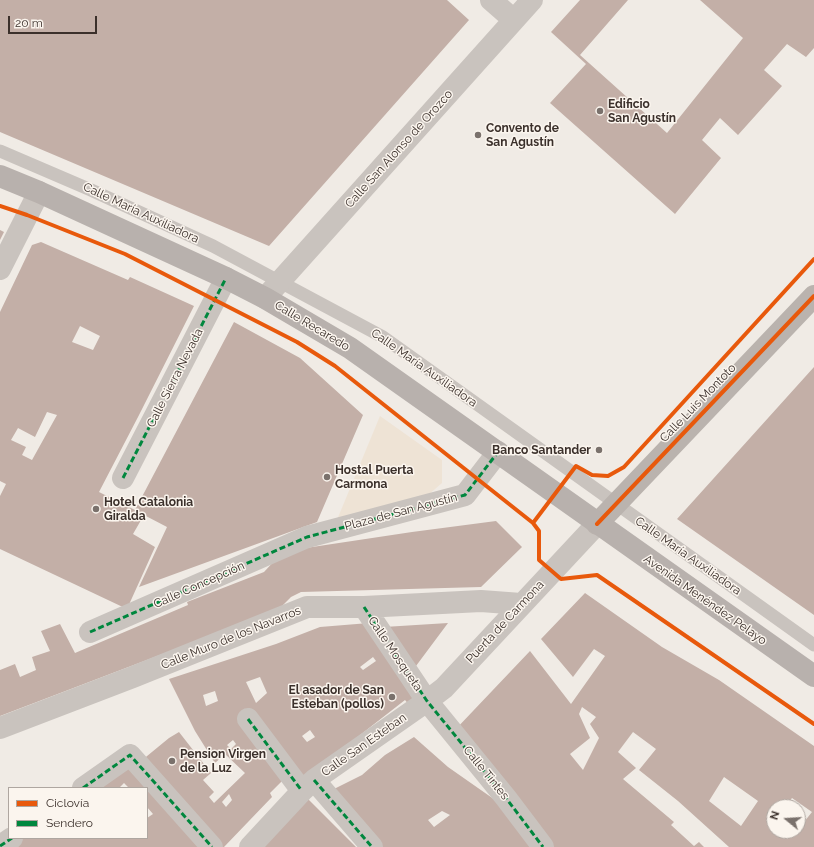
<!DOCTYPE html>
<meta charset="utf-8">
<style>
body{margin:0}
#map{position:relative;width:814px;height:847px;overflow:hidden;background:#f0ebe5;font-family:Raleway,sans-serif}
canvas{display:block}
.legend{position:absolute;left:8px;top:787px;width:140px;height:52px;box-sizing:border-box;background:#fbf5ee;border:1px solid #aea6a0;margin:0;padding:5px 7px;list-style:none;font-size:12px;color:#3b302b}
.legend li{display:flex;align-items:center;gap:8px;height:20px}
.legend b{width:20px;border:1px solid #aea6a0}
.north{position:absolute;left:766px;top:799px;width:40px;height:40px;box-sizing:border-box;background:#fbf5ee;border:1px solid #aea6a0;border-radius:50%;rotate:288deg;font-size:11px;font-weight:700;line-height:16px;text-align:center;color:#3b302b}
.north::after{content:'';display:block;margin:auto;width:14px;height:18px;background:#7a716c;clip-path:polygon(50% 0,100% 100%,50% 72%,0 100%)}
.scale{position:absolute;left:8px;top:16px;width:89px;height:18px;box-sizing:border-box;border:2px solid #3b302b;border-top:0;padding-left:5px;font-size:12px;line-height:14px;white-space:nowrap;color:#3b302b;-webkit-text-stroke:3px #fbf5ee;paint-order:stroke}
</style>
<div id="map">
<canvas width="814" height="847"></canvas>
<ul class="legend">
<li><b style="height:5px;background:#e8590c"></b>Ciclovía</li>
<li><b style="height:5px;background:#00873e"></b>Sendero</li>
</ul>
<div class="north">N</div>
<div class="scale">20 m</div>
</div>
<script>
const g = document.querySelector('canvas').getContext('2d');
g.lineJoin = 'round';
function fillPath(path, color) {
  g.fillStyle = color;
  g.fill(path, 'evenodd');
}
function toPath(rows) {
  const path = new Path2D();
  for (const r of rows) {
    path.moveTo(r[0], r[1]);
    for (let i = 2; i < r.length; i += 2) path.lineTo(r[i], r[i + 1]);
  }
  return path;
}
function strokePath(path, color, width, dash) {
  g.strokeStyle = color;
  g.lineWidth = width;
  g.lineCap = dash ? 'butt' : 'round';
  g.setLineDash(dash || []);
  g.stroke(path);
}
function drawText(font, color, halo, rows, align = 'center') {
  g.font = font + ' Raleway,sans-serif';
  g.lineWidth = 3;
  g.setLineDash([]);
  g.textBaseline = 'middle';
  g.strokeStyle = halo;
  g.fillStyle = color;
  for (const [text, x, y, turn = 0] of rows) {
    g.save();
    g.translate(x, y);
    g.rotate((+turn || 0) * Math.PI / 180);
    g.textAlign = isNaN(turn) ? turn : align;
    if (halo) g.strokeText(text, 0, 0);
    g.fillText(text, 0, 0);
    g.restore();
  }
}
const plaza = toPath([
 [380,416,442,460,442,483,427,496,334,527]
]);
const building = toPath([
 [0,0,447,0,469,20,269,246,0,132],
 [580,0,628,0,580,55,667,133,743,38,700,0,814,0,814,48,806,57,787,44,764,70,782,86,738,135,720,118,702,140,721,158,675,214,550,103,586,64,551,32],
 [0,230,4,232,0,240],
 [41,242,128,280,130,277,194,306,138,417,99,492,135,510,234,322,300,358,363,415,317,522,139,587,167,527,144,515,133,534,155,547,127,609,0,549,0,496,6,484,0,481,0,312,32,245],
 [80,326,100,336,93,350,72,342],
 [47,412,57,415,32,460,22,455,26,447,11,440,18,428,35,437],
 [814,367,814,615,677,519],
 [496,521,522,547,481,587,301,592,291,597,278,610,0,716,0,670,15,664,20,677,36,670,32,657,50,651,41,631,60,624,75,653,188,605,187,602,264,572,277,558,299,549,412,532],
 [585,593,662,647,719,680,814,746,814,847,729,847,678,801,639,770,656,749,633,732,618,752,636,768,623,779,674,822,671,825,694,846,699,842,704,847,551,847,454,731,530,651,571,704,605,656,594,649,573,677,541,639],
 [582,707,596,717,590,724,599,738,583,770,570,754,590,738,579,714],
 [724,777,758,801,741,826,709,801],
 [792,798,812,812,800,827,798,826,798,831,774,831,774,807,785,807],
 [369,623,418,699,410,706,405,700,346,746,303,783,283,780,270,793,272,797,224,847,222,847,141,761,169,738,179,732,211,773,203,780,214,792,209,797,214,803,245,773,225,754,215,763,195,731,169,679,276,644,320,627],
 [373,657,376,661,363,670,360,667],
 [260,677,267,693,256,703,246,682],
 [215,691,218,701,206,706,203,695],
 [310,730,315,737,307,742,302,736],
 [233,740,236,744,231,749,227,745],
 [229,794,232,800,226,807,222,802],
 [448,623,413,670,384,627],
 [414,737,448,767,508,809,539,847,379,847,334,789,362,775,385,755],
 [442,811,450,815,434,827,428,820],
 [132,763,204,847,11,847,24,838,147,838,147,818,153,814,147,807,147,788,129,788,124,783,119,788,96,788],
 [307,798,356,847,264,847]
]);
const lane = toPath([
 [0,151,91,190,213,246,383,337,814,645]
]);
const street = toPath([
 [491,0,507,14,512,22],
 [0,269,39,192],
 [265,298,532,0],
 [123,478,226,278],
 [364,607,427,701,506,798,543,847],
 [90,632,307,537,465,495,498,452],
 [248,719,302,791],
 [0,728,133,677,307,607,364,607,481,601,521,604],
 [314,780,372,847],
 [83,788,130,755,212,847],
 [0,846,12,838],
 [250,847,302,791,314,780,427,701,444,688,597,524]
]);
const secondary = toPath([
 [597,524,814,296]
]);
const primary = toPath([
 [0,176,39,192,226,278,265,298,350,348,814,676]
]);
const quiet = toPath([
 [123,478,226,278],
 [364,607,427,701,506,798,543,847],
 [90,632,307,537,465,495,498,452],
 [248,719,302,791],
 [314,780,372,847],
 [83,788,130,755,212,847],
 [0,846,12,838]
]);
const cycleway = toPath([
 [0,206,27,215,125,254,297,342,335,366,533,523,539,531,539,560,561,579,597,575,814,724],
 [533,523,576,466,592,475,608,476,624,467,814,259],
 [597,524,814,296]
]);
const markers = [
 [600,111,4,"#7a716c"],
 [478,135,4,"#7a716c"],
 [599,450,4,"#7a716c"],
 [327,477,4,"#7a716c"],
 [96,509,4,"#7a716c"],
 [392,697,4,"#7a716c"],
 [172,761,4,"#7a716c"]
];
const poiNames = [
 ["Edificio",608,104],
 ["San Agustín",608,118],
 ["Convento de",486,128],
 ["San Agustín",486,142],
 ["Banco Santander",591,450,"right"],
 ["Hostal Puerta",335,470],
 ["Carmona",335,484],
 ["Hotel Catalonia",104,502],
 ["Giralda",104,516],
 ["El asador de San",384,690,"right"],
 ["Esteban (pollos)",384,704,"right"],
 ["Pension Virgen",180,754],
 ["de la Luz",180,768]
];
const streetNames = [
 ["Calle San Alonso de Orozco",399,149,-48],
 ["Calle María Auxiliadora",141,213,25],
 ["Calle Recaredo",312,326,31],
 ["Calle María Auxiliadora",424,368,35],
 ["Calle Sierra Nevada",175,378,-63],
 ["Calle Luis Montoto",698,403,-46],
 ["Plaza de San Agustín",401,512,-15],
 ["Calle María Auxiliadora",688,556,35],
 ["Calle Concepción",199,585,-24],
 ["Avenida Menéndez Pelayo",705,600,35],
 ["Puerta de Carmona",505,622,-47],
 ["Calle Muro de los Navarros",231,638,-22],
 ["Calle Mosqueta",395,654,56],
 ["Calle San Esteban",364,745,-35],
 ["Calle Tintes",486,773,51]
];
fillPath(plaza, '#eee3d5');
fillPath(building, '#c3afa7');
strokePath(lane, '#c9c3be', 13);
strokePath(street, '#c9c3be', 22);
strokePath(secondary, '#bab3ae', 22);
strokePath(primary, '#b8b1ad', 22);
strokePath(quiet, '#00873e', 3, [6, 3]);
strokePath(cycleway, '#e8590c', 4);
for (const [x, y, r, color] of markers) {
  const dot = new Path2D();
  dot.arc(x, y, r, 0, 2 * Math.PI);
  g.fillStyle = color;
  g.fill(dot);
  strokePath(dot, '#fbf5ee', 1.5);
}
drawText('bold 12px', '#3b302b', '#fbf5ee', poiNames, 'left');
drawText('12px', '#3b302b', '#fbf5ee', streetNames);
</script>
